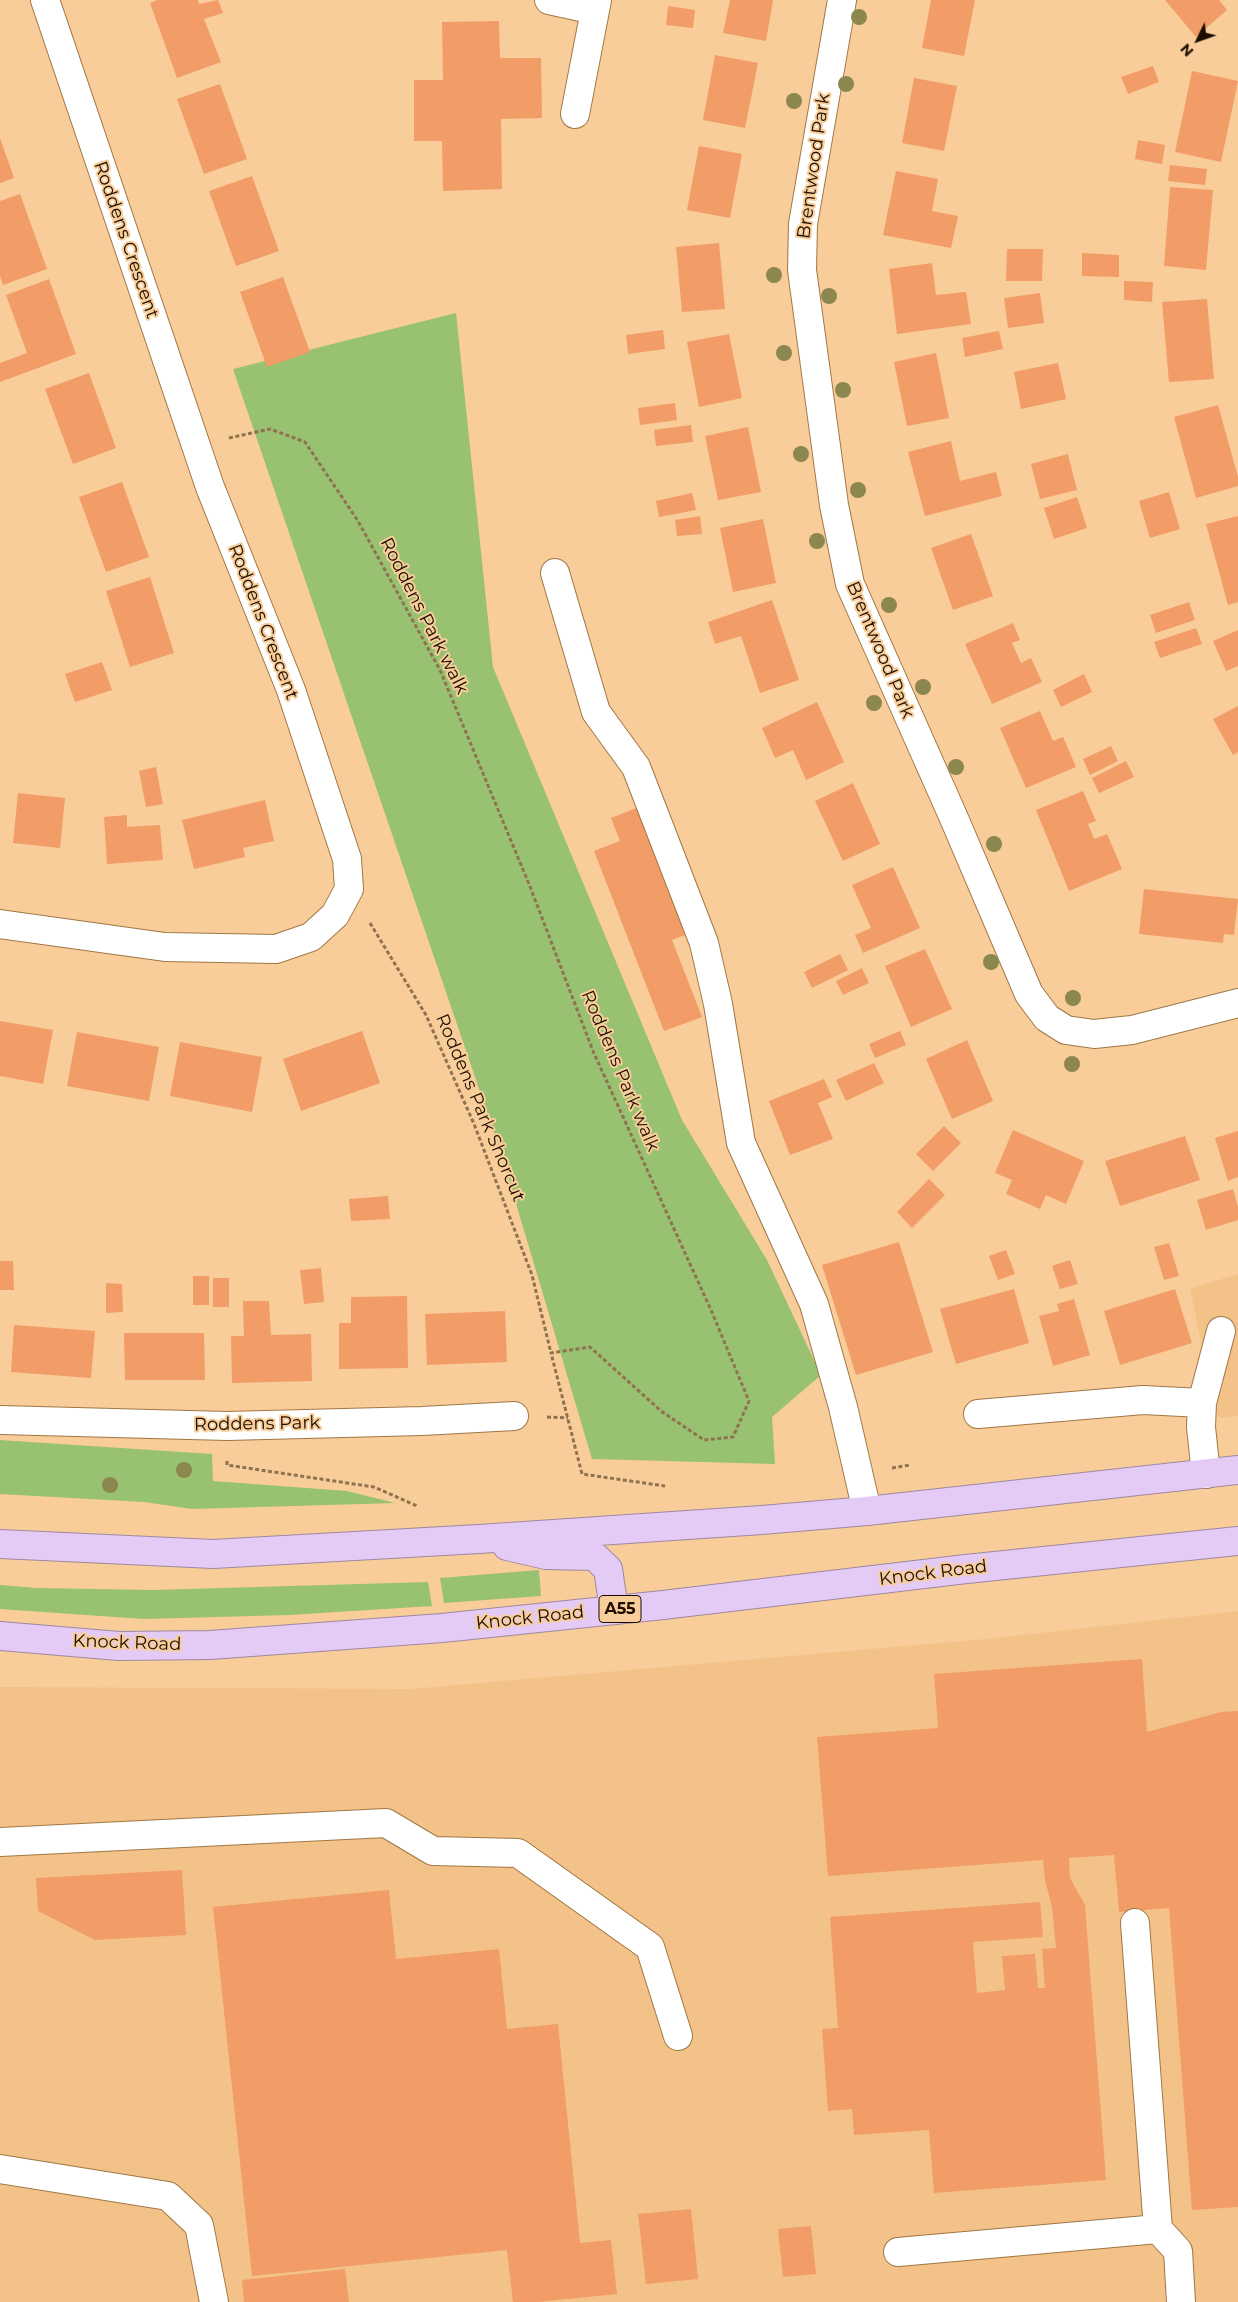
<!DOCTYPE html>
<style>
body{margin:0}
#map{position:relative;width:1238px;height:2302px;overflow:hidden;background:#f8cd99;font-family:Montserrat,sans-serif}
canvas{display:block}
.north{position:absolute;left:1173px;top:15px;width:50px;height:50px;-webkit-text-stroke:4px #f8cd99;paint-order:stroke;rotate:228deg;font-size:14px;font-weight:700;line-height:20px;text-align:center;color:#1b0d00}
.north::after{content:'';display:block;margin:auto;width:18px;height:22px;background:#1b0d00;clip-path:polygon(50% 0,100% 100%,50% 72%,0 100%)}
</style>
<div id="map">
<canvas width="1238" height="2302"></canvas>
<div class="north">N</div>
</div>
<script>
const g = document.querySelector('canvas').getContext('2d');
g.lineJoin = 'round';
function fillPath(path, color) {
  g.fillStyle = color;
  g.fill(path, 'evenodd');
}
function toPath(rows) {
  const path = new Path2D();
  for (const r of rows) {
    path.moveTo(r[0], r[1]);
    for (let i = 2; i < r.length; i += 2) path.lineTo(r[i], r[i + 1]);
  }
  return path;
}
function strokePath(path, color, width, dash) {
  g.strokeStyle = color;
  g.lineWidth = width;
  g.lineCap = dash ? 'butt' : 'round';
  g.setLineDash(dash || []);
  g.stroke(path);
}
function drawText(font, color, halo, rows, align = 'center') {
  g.font = font + ' Montserrat,sans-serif';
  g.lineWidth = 4;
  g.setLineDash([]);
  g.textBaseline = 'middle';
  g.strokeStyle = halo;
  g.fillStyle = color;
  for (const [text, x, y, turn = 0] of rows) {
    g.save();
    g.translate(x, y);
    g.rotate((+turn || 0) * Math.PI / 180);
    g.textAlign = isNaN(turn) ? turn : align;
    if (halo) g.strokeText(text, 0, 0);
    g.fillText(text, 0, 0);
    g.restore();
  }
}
const built = toPath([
 [1238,1274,1238,1416,1220,1418,1195,1383,1204,1355,1190,1289],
 [1238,1611,1238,2302,0,2302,0,1687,411,1689,986,1639]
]);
const green = toPath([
 [456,313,493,667,682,1120,767,1260,821,1375,772,1417,775,1464,592,1459,501,1153,233,369],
 [0,1440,212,1454,213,1481,347,1491,395,1503,192,1509,144,1502,0,1494],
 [539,1570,541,1596,444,1603,440,1578],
 [428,1582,432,1606,289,1615,144,1619,0,1609,0,1585,36,1588,154,1590]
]);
const building = toPath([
 [157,0,198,0,199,4,218,0,223,13,204,19,221,62,177,78,150,3],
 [730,0,773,0,766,41,723,33],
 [931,0,975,0,964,56,922,48],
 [1165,0,1219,0,1227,10,1196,37],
 [668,6,695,10,693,28,666,25],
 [499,21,500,58,541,58,542,118,501,119,502,189,443,191,442,141,414,141,414,80,443,80,442,22],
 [715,55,758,63,745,128,703,120],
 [1153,66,1159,82,1128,94,1121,77],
 [1192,71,1238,81,1221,162,1175,152],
 [914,78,957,86,944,151,902,143],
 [220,84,247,159,204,174,177,99],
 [0,138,14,178,0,183],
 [1138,140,1165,145,1162,164,1135,159],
 [699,146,742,154,730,218,687,210],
 [1170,165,1207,169,1205,185,1168,181],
 [896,171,938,179,932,211,958,216,951,248,883,235],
 [252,176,279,251,236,266,209,191],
 [1170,187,1213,190,1206,270,1164,266],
 [20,194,47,269,3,285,0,276,0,201],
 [719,243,725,309,682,312,676,247],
 [1007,249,1043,249,1042,281,1006,281],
 [1082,253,1119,255,1119,277,1082,276],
 [932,263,936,295,966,292,971,324,897,334,889,269],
 [283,277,310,352,267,367,240,292],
 [49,279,76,354,0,382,0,363,27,353,6,295],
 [1124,281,1153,282,1152,302,1124,300],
 [1040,293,1044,323,1008,328,1004,298],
 [1207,299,1214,379,1169,382,1162,302],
 [663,330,665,349,628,354,626,335],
 [999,331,1003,349,965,357,962,338],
 [729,334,742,398,699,407,687,342],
 [936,353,949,418,907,426,894,362],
 [1058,363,1066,399,1021,409,1014,372],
 [89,373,116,448,73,464,45,389],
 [675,403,677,420,640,425,638,408],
 [1218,405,1238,477,1238,486,1196,498,1174,417],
 [691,425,693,442,656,446,654,430],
 [748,427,761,492,718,500,705,436],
 [951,441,960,481,996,472,1002,496,925,516,908,452],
 [1068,454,1077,490,1040,499,1031,464],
 [122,482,149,557,106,572,79,497],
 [1169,492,1180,529,1150,538,1139,501],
 [692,493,696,510,659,517,656,501],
 [1077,497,1087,528,1054,539,1044,508],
 [700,516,702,534,677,536,675,520],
 [1238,516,1238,602,1228,605,1206,524],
 [763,519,776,583,733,592,720,528],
 [971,534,993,596,953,610,931,548],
 [150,577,174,653,130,667,106,591],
 [772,600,799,680,760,693,741,636,715,644,708,622],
 [1189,602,1195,620,1156,633,1150,615],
 [1013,623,1020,640,1012,643,1021,663,1031,658,1042,682,992,704,965,644],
 [1196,628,1202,644,1160,658,1154,642],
 [1238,630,1238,666,1226,671,1213,641],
 [102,662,112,690,75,702,65,674],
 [1084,674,1092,692,1061,707,1053,690],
 [817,702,844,762,806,780,793,750,775,758,762,728],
 [1238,706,1238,752,1233,755,1213,719],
 [1040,711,1053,741,1063,737,1076,767,1026,788,1000,728],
 [1111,746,1118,761,1090,775,1083,759],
 [1126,761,1134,777,1099,793,1092,778],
 [156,767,163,804,146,807,139,771],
 [853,783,880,844,843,861,815,801],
 [1083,791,1096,821,1088,824,1094,839,1107,834,1122,869,1069,891,1036,810],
 [18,793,65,798,60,848,13,843],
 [265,800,274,841,243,848,245,857,194,869,182,820],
 [644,805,693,932,672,940,702,1017,664,1031,594,851,620,841,611,818],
 [127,815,127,827,160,825,163,860,107,864,104,817],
 [893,867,920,928,863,953,855,935,871,928,852,885],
 [1144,889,1238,899,1234,935,1224,934,1223,943,1139,934],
 [925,949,952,1009,911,1027,885,966],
 [840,954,848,970,812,988,804,972],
 [862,968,869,983,843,995,836,981],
 [0,1021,53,1030,43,1084,0,1076],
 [362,1031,380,1083,301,1111,283,1059],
 [900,1031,906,1045,875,1058,869,1044],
 [77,1032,159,1047,149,1101,67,1086],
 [967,1040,993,1101,952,1119,926,1059],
 [180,1042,262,1057,252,1112,170,1096],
 [874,1063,884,1083,846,1101,836,1080],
 [824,1079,832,1097,818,1103,833,1139,790,1155,769,1101],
 [944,1126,961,1143,933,1171,916,1154],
 [1013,1130,1084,1161,1066,1204,1046,1195,1040,1209,1006,1194,1012,1180,995,1173],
 [1238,1131,1238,1177,1228,1181,1215,1138],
 [1185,1136,1200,1180,1120,1206,1105,1161],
 [929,1179,945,1195,912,1228,897,1212],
 [1233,1189,1238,1207,1238,1220,1206,1230,1197,1200],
 [388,1196,390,1219,351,1221,349,1199],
 [899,1242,933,1352,856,1375,822,1265],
 [1169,1243,1179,1276,1164,1280,1154,1247],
 [1006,1250,1015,1274,998,1280,989,1256],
 [1070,1260,1078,1284,1060,1289,1052,1266],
 [0,1261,13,1261,14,1290,0,1290],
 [321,1268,324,1302,304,1304,300,1270],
 [193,1276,209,1276,209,1305,193,1305],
 [213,1278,229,1278,229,1307,213,1307],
 [106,1283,122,1284,123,1312,106,1313],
 [1014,1289,1029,1343,956,1364,940,1309],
 [1175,1289,1192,1343,1120,1365,1104,1311],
 [407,1296,408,1368,339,1369,339,1323,351,1323,351,1297],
 [1074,1299,1090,1355,1053,1366,1039,1316,1059,1311,1057,1304],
 [243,1301,269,1301,271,1335,311,1334,312,1381,232,1383,231,1336,244,1336],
 [505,1311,507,1362,427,1365,425,1314],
 [14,1325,95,1331,91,1378,11,1372],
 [124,1333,204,1333,205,1380,125,1380],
 [1142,1659,1147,1732,1221,1712,1238,1711,1238,2207,1192,2210,1169,1908,1119,1912,1114,1855,1069,1858,1070,1878,1085,1905,1106,2180,934,2193,929,2130,854,2135,852,2109,828,2111,822,2029,838,2028,830,1917,1040,1902,1043,1937,973,1942,977,1993,1005,1990,1002,1956,1035,1954,1038,1988,1045,1988,1042,1949,1056,1948,1052,1907,1045,1880,1043,1860,828,1876,817,1737,938,1728,934,1674],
 [182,1870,186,1935,95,1940,38,1911,36,1878],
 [389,1890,396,1959,499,1949,507,2029,558,2024,580,2243,611,2240,617,2294,538,2302,513,2302,507,2250,252,2276,213,1907],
 [691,2209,698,2279,646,2284,638,2214],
 [811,2226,816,2274,783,2277,778,2229],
 [345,2269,349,2302,244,2302,242,2280]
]);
const path = toPath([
 [229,438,270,429,305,442,358,521,440,670,529,884,593,1051,711,1310,749,1401,733,1437,704,1440,661,1411,590,1347,551,1353,582,1474,665,1486],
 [370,923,426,1015,474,1124,532,1275,551,1353],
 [547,1417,568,1418],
 [227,1461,227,1465,374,1487,417,1506],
 [892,1468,910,1465]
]);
const minor = toPath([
 [549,0,595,10],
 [842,0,803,224,802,270,834,505,850,584,953,816,1029,994,1047,1018,1066,1030,1094,1034,1132,1030,1238,1003],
 [575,114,597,0],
 [555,573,596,712,636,767,704,943,718,1004,741,1143,814,1304,843,1407,867,1511],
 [0,924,165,947,276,949,311,937,335,915,349,889,347,859,291,690,210,487,45,0],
 [1202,1403,1221,1331],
 [978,1414,1143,1400,1202,1403,1201,1427,1206,1474],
 [0,1420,227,1426,422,1421,514,1416],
 [0,1842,386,1823,433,1851,518,1853,650,1947,678,2036],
 [1135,1923,1158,2229,1178,2251,1181,2302],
 [0,2169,168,2196,199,2225,214,2302],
 [898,2252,1158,2229]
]);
const highway = toPath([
 [0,1544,213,1554,479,1539,762,1520,867,1511,1238,1470],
 [507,1546,546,1555,594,1556,608,1569,614,1610],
 [0,1636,119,1646,210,1645,442,1628,663,1605,966,1569,1238,1541]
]);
const trees = [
 [859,17],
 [846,84],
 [794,101],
 [774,275],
 [829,296],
 [784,353],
 [843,390],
 [801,454],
 [858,490],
 [817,541],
 [889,605],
 [923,687],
 [874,703],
 [956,767],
 [994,844],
 [991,962],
 [1073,998],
 [1072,1064],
 [184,1470],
 [110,1485]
];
const shields = [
 [620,1609,42]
];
const shieldNames = [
 ["A55",620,1609]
];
const streetNames = [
 ["Brentwood Park",814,166,-82],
 ["Roddens Crescent",126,240,71],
 ["Roddens Park walk",424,616,63],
 ["Roddens Crescent",263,622,69],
 ["Brentwood Park",880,650,67],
 ["Roddens Park walk",620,1071,67],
 ["Roddens Park Shorcut",480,1108,67],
 ["Roddens Park",257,1424,-1],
 ["Knock Road",933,1573,-7],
 ["Knock Road",530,1618,-6],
 ["Knock Road",127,1643,2]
];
fillPath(built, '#f3c288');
fillPath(green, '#98c172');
fillPath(building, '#f29c68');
strokePath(minor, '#9f7746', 30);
strokePath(highway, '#9e88a0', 30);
strokePath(path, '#8f7250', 3, [4, 2.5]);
strokePath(minor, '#fff', 28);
strokePath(highway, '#e4cbf6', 28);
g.fillStyle = '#8b874f';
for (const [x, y] of trees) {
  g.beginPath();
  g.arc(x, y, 8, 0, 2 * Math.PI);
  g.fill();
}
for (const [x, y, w] of shields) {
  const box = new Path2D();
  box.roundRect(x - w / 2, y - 13.5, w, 27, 4);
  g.fillStyle = '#f8cd99';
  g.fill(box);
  strokePath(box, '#1b0d00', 1);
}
drawText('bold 16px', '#1b0d00', null, shieldNames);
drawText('18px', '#1b0d00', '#f8cd99', streetNames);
</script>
